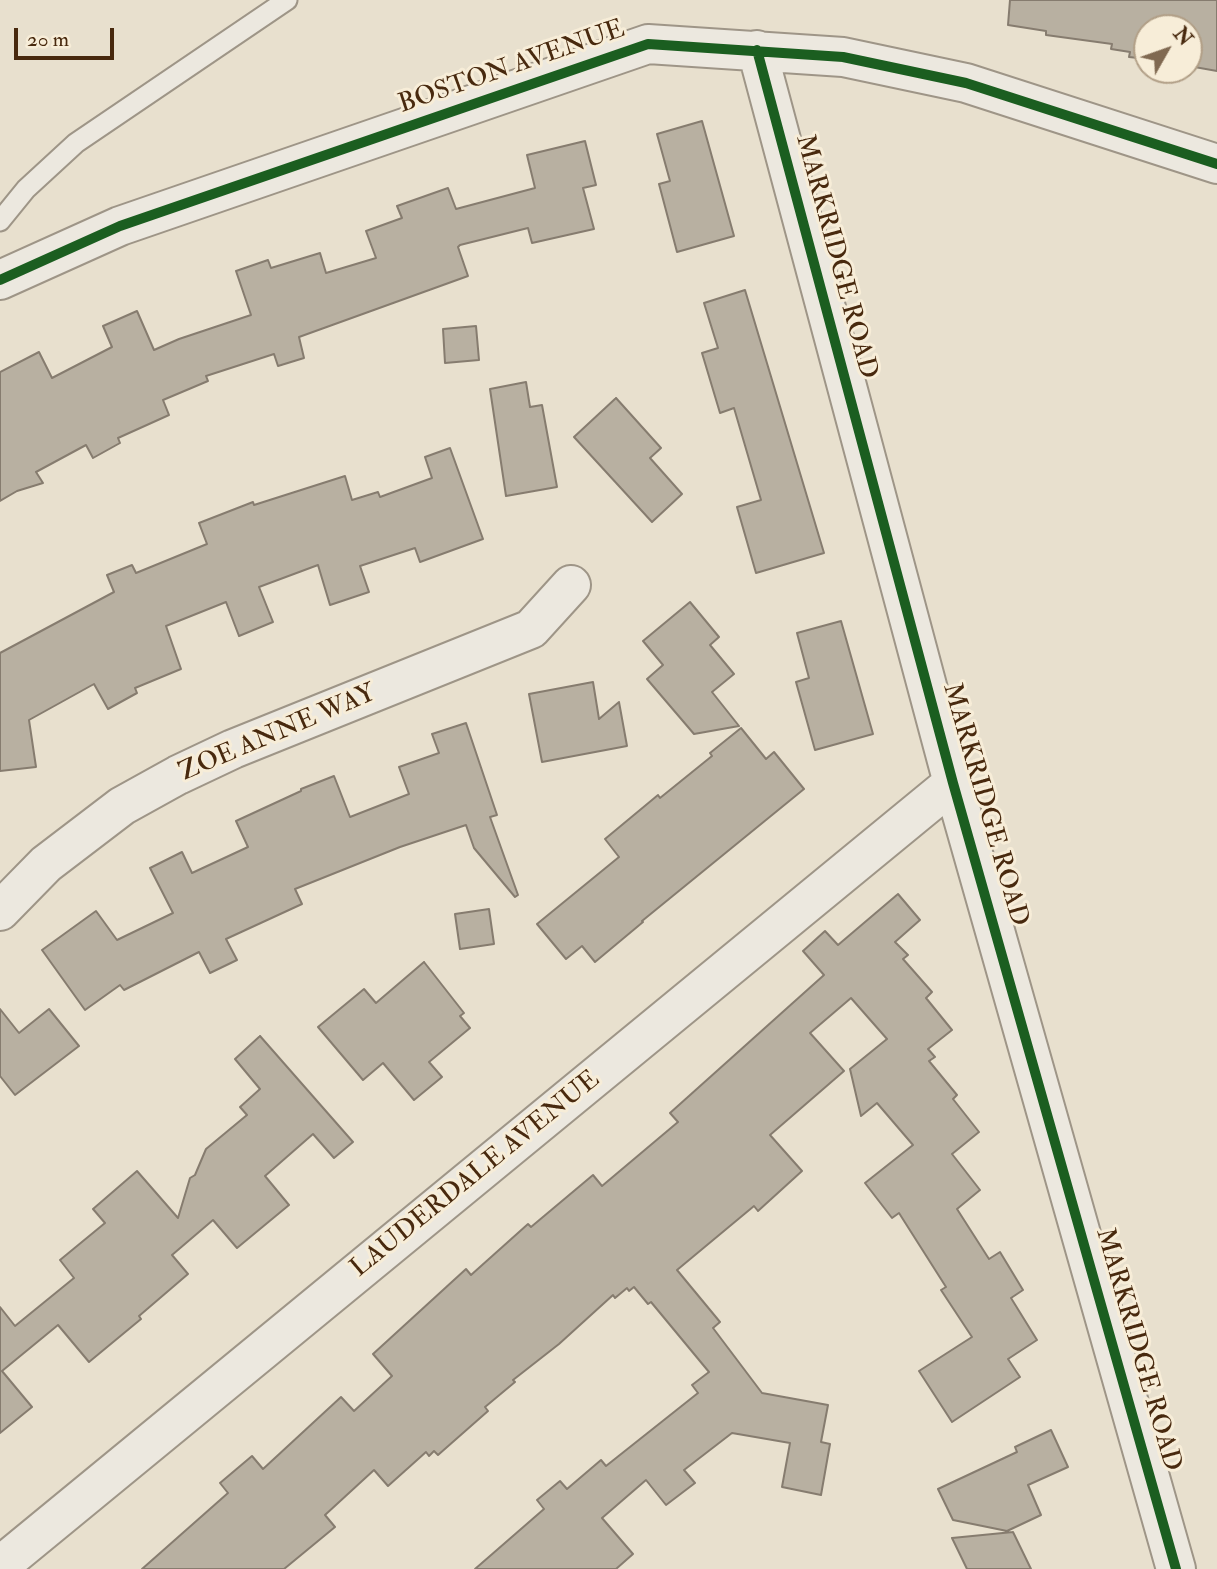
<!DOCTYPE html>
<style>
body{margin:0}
#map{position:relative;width:1217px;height:1569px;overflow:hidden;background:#e8e0ce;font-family:"IM FELL Double Pica",serif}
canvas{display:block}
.north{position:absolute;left:1133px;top:14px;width:70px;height:70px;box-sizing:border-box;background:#f7edd8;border:2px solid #b19f87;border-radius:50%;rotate:50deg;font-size:19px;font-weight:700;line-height:28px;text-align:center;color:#48290e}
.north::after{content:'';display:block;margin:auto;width:24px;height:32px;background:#806951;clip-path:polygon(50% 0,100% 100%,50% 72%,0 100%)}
.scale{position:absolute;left:14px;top:28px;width:100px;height:32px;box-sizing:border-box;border:4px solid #48290e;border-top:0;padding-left:9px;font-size:21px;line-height:24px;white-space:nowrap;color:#48290e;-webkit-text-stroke:5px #f7edd8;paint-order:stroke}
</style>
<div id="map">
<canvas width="1217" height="1569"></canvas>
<div class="north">N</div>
<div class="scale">20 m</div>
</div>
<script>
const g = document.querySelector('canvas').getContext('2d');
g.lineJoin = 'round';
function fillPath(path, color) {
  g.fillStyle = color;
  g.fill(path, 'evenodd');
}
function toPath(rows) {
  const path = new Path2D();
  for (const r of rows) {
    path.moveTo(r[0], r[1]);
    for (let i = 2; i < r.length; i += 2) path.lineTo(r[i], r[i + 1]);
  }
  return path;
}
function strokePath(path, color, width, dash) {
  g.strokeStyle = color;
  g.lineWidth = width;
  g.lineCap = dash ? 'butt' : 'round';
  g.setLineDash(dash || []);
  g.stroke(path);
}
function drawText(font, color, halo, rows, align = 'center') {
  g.font = font + ' "IM FELL Double Pica",serif';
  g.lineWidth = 6;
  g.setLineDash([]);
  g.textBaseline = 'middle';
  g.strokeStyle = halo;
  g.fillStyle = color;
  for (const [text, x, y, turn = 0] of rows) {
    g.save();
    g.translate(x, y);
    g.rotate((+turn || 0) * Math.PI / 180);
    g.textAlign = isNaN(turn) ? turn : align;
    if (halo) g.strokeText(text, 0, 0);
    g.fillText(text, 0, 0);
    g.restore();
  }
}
const building = toPath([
 [1010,0,1217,0,1217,71,1189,66,1189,28,1147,28,1147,59,1129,57,1130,52,1111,49,1112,44,1046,35,1046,31,1008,25,1010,0],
 [702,121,734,236,677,252,659,184,670,181,657,134,702,121],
 [585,141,596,185,583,188,594,229,532,243,528,228,460,245,458,247,468,276,299,337,304,358,278,366,274,354,206,376,208,381,163,400,169,415,118,438,120,443,93,458,86,445,36,472,43,483,17,491,0,501,0,372,39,352,52,378,112,347,103,326,137,311,154,350,179,339,251,315,236,271,268,260,271,268,320,253,326,273,376,258,366,231,402,218,397,206,448,188,456,209,535,188,527,155,585,141],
 [745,290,824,553,756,573,737,507,761,500,734,408,720,413,702,353,718,348,704,303,745,290],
 [476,326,479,360,445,363,443,329,476,326],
 [526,382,530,407,542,405,557,487,506,496,490,389,526,382],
 [616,398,661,448,650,458,682,494,652,522,574,437,616,398],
 [450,448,483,539,420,562,415,548,360,566,369,592,330,605,318,565,259,587,273,622,239,636,226,602,166,626,181,669,135,688,137,693,108,709,94,684,29,720,36,767,0,771,0,653,114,592,107,575,132,565,136,573,207,544,199,523,253,502,254,505,345,476,352,500,378,492,380,497,432,478,425,457,450,448],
 [690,602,719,637,710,645,734,674,712,692,739,726,694,734,647,679,663,665,643,641,690,602],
 [841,621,873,734,815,750,796,682,809,678,797,633,841,621],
 [593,682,599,719,619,702,627,746,542,762,529,694,593,682],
 [466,723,497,815,490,817,518,895,515,897,474,848,466,825,400,847,295,889,302,904,226,939,237,960,210,973,199,952,124,990,120,985,85,1010,42,950,96,911,117,940,173,913,150,868,182,852,192,873,248,847,236,821,301,791,301,789,334,776,350,817,409,794,399,767,439,753,432,734,466,723],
 [741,728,766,759,774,752,804,789,642,921,643,922,595,962,582,946,566,959,537,924,619,857,605,839,658,795,660,798,712,756,710,753,741,728],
 [898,894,920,920,895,942,908,955,903,959,932,992,926,998,952,1030,928,1049,935,1057,929,1061,957,1095,953,1099,979,1132,952,1154,980,1190,957,1209,989,1259,1000,1252,1023,1290,1011,1298,1037,1340,1008,1359,1020,1377,952,1422,919,1371,972,1337,941,1290,946,1287,899,1213,892,1218,865,1183,913,1145,877,1103,861,1116,850,1069,887,1039,851,998,810,1033,844,1071,770,1135,802,1171,758,1211,754,1206,677,1270,720,1322,713,1328,762,1393,828,1405,821,1442,830,1444,821,1495,782,1487,790,1443,732,1433,684,1470,695,1483,666,1505,646,1480,602,1518,633,1554,616,1569,475,1569,544,1509,537,1500,560,1481,567,1489,601,1460,606,1466,698,1393,692,1385,709,1372,651,1302,648,1304,634,1287,629,1291,627,1288,615,1298,613,1295,559,1344,513,1380,515,1382,485,1407,488,1411,438,1455,434,1451,429,1456,426,1452,388,1486,374,1470,325,1515,335,1527,284,1569,142,1569,228,1493,220,1483,252,1456,263,1469,341,1397,354,1411,392,1376,373,1354,466,1269,471,1275,528,1224,531,1227,593,1175,602,1186,678,1122,670,1113,824,975,803,951,825,931,838,945,898,894],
 [489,909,494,944,460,949,455,914,489,909],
 [424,962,464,1013,460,1016,470,1028,429,1062,442,1077,414,1100,383,1063,363,1080,318,1027,364,989,376,1003,424,962],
 [0,1009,19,1033,49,1009,79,1046,15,1095,0,1076,0,1009],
 [260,1036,353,1142,334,1158,313,1134,265,1176,289,1205,237,1248,213,1220,172,1255,188,1274,139,1316,141,1319,89,1362,58,1325,2,1371,32,1407,0,1433,0,1307,15,1326,74,1278,60,1260,105,1223,93,1209,137,1171,178,1218,190,1178,195,1175,206,1149,247,1115,240,1107,260,1089,235,1059,260,1036],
 [1051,1430,1068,1467,1028,1485,1041,1515,1007,1531,953,1520,938,1489,1017,1452,1015,1447,1051,1430],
 [1013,1532,1031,1569,967,1569,952,1538,1013,1532]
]);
const lane = toPath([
 [0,221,26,189,76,143,287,0]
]);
const street = toPath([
 [757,50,953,783,1176,1569],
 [0,280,120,226,648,44,843,57,966,83,1217,164],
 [0,911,46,864,122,806,178,775,233,749,531,629,571,585],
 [0,1566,953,783]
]);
const cycleway = toPath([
 [757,50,953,783,1176,1569],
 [0,280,120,226,648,44,843,57,966,83,1217,164]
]);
const streetNames = [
 ["BOSTON AVENUE",512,68,-19],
 ["MARKRIDGE ROAD",835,257,75],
 ["ZOE ANNE WAY",278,734,-23],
 ["MARKRIDGE ROAD",984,805,74],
 ["LAUDERDALE AVENUE",476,1175,-39],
 ["MARKRIDGE ROAD",1137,1350,74]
];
fillPath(building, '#b8b0a1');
strokePath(building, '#867c6f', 2);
strokePath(lane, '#9e9587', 23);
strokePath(street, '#9e9587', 42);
strokePath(lane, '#ece8df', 19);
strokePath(street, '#ece8df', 38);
strokePath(cycleway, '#1b5e20', 10);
drawText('26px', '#48290e', '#f7edd8', streetNames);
</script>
